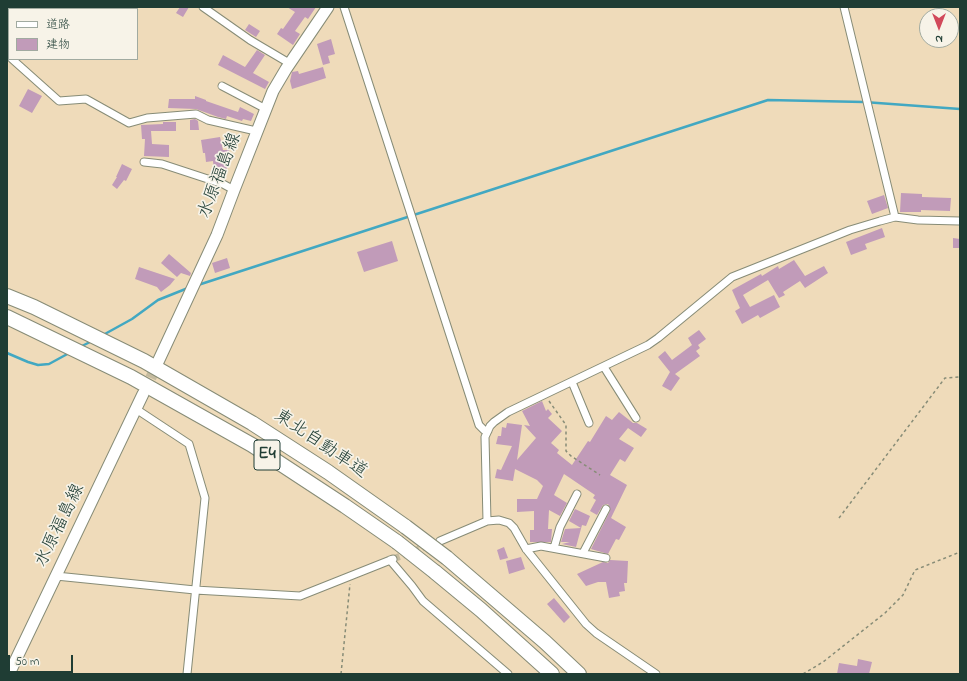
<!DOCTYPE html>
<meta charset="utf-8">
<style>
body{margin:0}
#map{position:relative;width:967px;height:681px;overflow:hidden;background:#efdbba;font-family:"Indie Flower","Klee One",sans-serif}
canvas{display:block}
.frame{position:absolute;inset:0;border:8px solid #1f3d34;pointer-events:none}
.legend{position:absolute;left:8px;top:8px;width:130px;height:52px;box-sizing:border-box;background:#f7f3e8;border:1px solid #a1aaa0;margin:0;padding:5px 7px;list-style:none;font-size:12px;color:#1f3d34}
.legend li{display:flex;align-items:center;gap:8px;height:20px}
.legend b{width:20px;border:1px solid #a1aaa0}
.north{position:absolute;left:919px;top:8px;width:40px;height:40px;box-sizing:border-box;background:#f7f3e8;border:1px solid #a1aaa0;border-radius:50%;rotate:180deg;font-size:11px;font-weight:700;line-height:16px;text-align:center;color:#1f3d34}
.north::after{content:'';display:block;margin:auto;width:14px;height:18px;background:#d1495b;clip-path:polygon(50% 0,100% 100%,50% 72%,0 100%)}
.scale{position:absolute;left:8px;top:655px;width:65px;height:18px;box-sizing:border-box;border:2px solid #1f3d34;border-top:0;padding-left:5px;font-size:12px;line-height:14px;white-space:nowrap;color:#1f3d34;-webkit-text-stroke:3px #f7f3e8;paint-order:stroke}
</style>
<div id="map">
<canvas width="967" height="681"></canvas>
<div class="frame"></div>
<ul class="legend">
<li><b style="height:5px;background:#fff"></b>道路</li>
<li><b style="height:11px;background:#c19bb9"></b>建物</li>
</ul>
<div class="north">N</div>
<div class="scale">50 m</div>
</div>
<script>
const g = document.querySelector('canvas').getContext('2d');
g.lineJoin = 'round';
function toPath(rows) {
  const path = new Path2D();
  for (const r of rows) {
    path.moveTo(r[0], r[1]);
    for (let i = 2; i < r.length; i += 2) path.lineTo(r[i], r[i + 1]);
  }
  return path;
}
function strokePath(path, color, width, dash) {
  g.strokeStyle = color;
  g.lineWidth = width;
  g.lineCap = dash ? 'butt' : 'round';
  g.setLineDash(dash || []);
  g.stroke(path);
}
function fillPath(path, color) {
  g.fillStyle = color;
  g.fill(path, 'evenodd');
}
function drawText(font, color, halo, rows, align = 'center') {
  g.font = font + ' "Indie Flower","Klee One",sans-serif';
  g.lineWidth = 3.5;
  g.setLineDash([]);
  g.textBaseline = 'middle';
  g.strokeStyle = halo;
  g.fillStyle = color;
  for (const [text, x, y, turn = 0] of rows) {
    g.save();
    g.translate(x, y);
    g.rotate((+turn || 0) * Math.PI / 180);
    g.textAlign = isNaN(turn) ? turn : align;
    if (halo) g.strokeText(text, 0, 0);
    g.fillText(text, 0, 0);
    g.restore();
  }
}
const stream = toPath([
 [198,285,768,100,864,102,960,109],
 [103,335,132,319,158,300,188,288],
 [80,347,92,341],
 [7,353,28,362,38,365,49,364,71,352]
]);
const building = toPath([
 [180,7,189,7,183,17,176,13],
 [287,7,316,7,308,19,305,17,295,31,300,34,293,45,277,34,281,28,283,29,295,12],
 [249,24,260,31,256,37,245,30],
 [331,39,335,54,328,56,330,63,323,65,317,44],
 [257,50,265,55,253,73,269,82,265,89,218,65,223,55,245,67],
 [323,67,326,78,292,89,290,81,292,72,298,71,299,74],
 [28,89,42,96,32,113,19,106],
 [195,96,206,100,206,101,238,112,240,107,254,114,251,121,243,119,242,121,227,116,226,119,218,117,196,109,168,108,169,99,195,99],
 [195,119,198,121,199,130,190,130,190,120],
 [163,122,176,122,176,131,151,131,152,144,169,145,169,157,144,156,145,139,142,139,141,125,163,124],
 [220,137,223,150,229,150,230,156,226,157,227,170,214,171,213,161,206,162,205,153,203,153,201,140],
 [122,164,132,169,126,181,124,180,117,189,112,185,117,177,116,177],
 [901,193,922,194,922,197,951,198,950,211,921,210,921,212,900,212],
 [884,195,888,208,872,214,867,201],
 [882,228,885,237,865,244,867,249,851,255,846,242],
 [953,238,960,239,960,248,953,248],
 [392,241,398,261,364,272,357,252],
 [169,254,191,273,190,276,181,273,177,277,161,263],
 [227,258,230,268,215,273,212,263],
 [794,260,805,276,824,266,828,273,805,288,800,281,783,292,785,295,779,298,768,280,743,295,750,307,774,295,780,307,760,318,758,315,742,324,735,311,740,308,732,290,761,274,762,276,778,266,779,269],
 [139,267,175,279,170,285,161,292,157,287,135,279],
 [699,330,706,339,698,345,700,348,696,351,700,356,675,374,680,378,671,391,662,386,670,372,658,357,665,351,672,360,692,345,688,338],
 [542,401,546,411,548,409,552,414,548,418,562,431,551,443,559,450,557,453,572,465,588,441,590,442,606,416,612,420,619,412,633,423,637,423,647,429,641,437,628,428,619,439,634,448,625,462,620,459,610,475,627,485,611,518,626,527,619,540,616,539,608,554,591,549,610,511,610,507,608,504,603,505,597,515,590,511,596,500,593,498,595,495,570,478,564,474,554,495,567,503,560,516,549,510,548,529,552,529,551,542,530,542,530,530,534,530,534,511,517,512,517,499,537,499,543,486,537,480,515,469,513,481,495,478,497,469,501,470,512,446,496,444,498,436,501,436,502,427,506,428,507,423,522,425,517,460,536,438,524,425,530,426,522,411],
 [575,509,590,516,586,526,582,525,576,547,562,544,570,542,561,542,565,529,581,528,569,521],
 [504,547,508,558,500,560,497,550],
 [521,557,525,569,509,574,506,561],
 [610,560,628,561,627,583,624,583,625,591,619,592,620,596,609,598,606,582,598,582,586,586,577,574,603,562,608,563],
 [554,598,570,617,564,623,547,604],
 [858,659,872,662,869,674,837,674,839,663,857,666]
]);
const minorTunnel = toPath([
 [393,559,430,545]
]);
const secondaryTunnel = toPath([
 [144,393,157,364]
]);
const path = toPath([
 [549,401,566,425,566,451,571,456,600,475],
 [839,518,945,378,960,377],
 [341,674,350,584],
 [803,674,823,662,885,613,903,595,915,570,960,552]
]);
const minor = toPath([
 [203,7,250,40,289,63],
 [344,7,479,425,484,430,488,431],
 [844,7,895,217],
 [21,9,23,7],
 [7,24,9,22],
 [12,59,59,101,86,99,129,123,147,118,196,114,208,120,256,131],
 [222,86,266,109],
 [144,162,162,164,223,184,234,190],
 [604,367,636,418],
 [572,382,589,423],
 [136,409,189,444,205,498,187,674],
 [487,521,499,520,509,523,514,528,526,549,586,624,596,633,656,674],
 [440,541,487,521,485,437,490,426,494,422,508,412,648,345,658,338,732,277,850,230,880,221,895,217,918,220,960,221],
 [554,548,560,527,577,494],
 [526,549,541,546,606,558],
 [583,553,606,509],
 [390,560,412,586,423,601,508,674],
 [56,576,195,590,300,596,393,559]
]);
const secondary = toPath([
 [157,364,217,235,234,190,273,91,286,69,328,7],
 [9,674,143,394]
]);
const motorway = toPath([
 [7,296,34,307,144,361,252,423,328,472,406,527],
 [7,317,131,377,252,445,345,506,397,542],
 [447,558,545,642,579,674],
 [435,572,481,610,552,674]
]);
const motorwayBridge = toPath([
 [406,527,447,558],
 [397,542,435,572]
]);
const shields = [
 [267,455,26]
];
const shieldNames = [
 ["E4",267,455]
];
const streetNames = [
 ["水原福島線",221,176,-69],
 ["東北自動車道",320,445,34],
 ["水原福島線",61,526,-64]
];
strokePath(stream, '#42a8c2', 2.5);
fillPath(building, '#c19bb9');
strokePath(minorTunnel, '#c5bb9f', 7, [7, 3.5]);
strokePath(secondaryTunnel, '#c5bb9f', 11, [11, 5.5]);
strokePath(minor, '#878c77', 9);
strokePath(secondary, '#878c77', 13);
strokePath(motorway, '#878c77', 16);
strokePath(path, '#878c77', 1.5, [3, 3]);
strokePath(minor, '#fff', 7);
strokePath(secondary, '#fff', 11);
strokePath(motorway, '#fff', 14);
strokePath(motorwayBridge, '#878c77', 16, []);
strokePath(motorwayBridge, '#fff', 14);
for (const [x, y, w] of shields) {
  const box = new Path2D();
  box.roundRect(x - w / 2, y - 15, w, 30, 3);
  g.fillStyle = '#f7f3e8';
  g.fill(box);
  strokePath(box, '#1f3d34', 1);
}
drawText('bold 17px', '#1f3d34', null, shieldNames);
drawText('18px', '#1f3d34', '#f7f3e8', streetNames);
</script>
